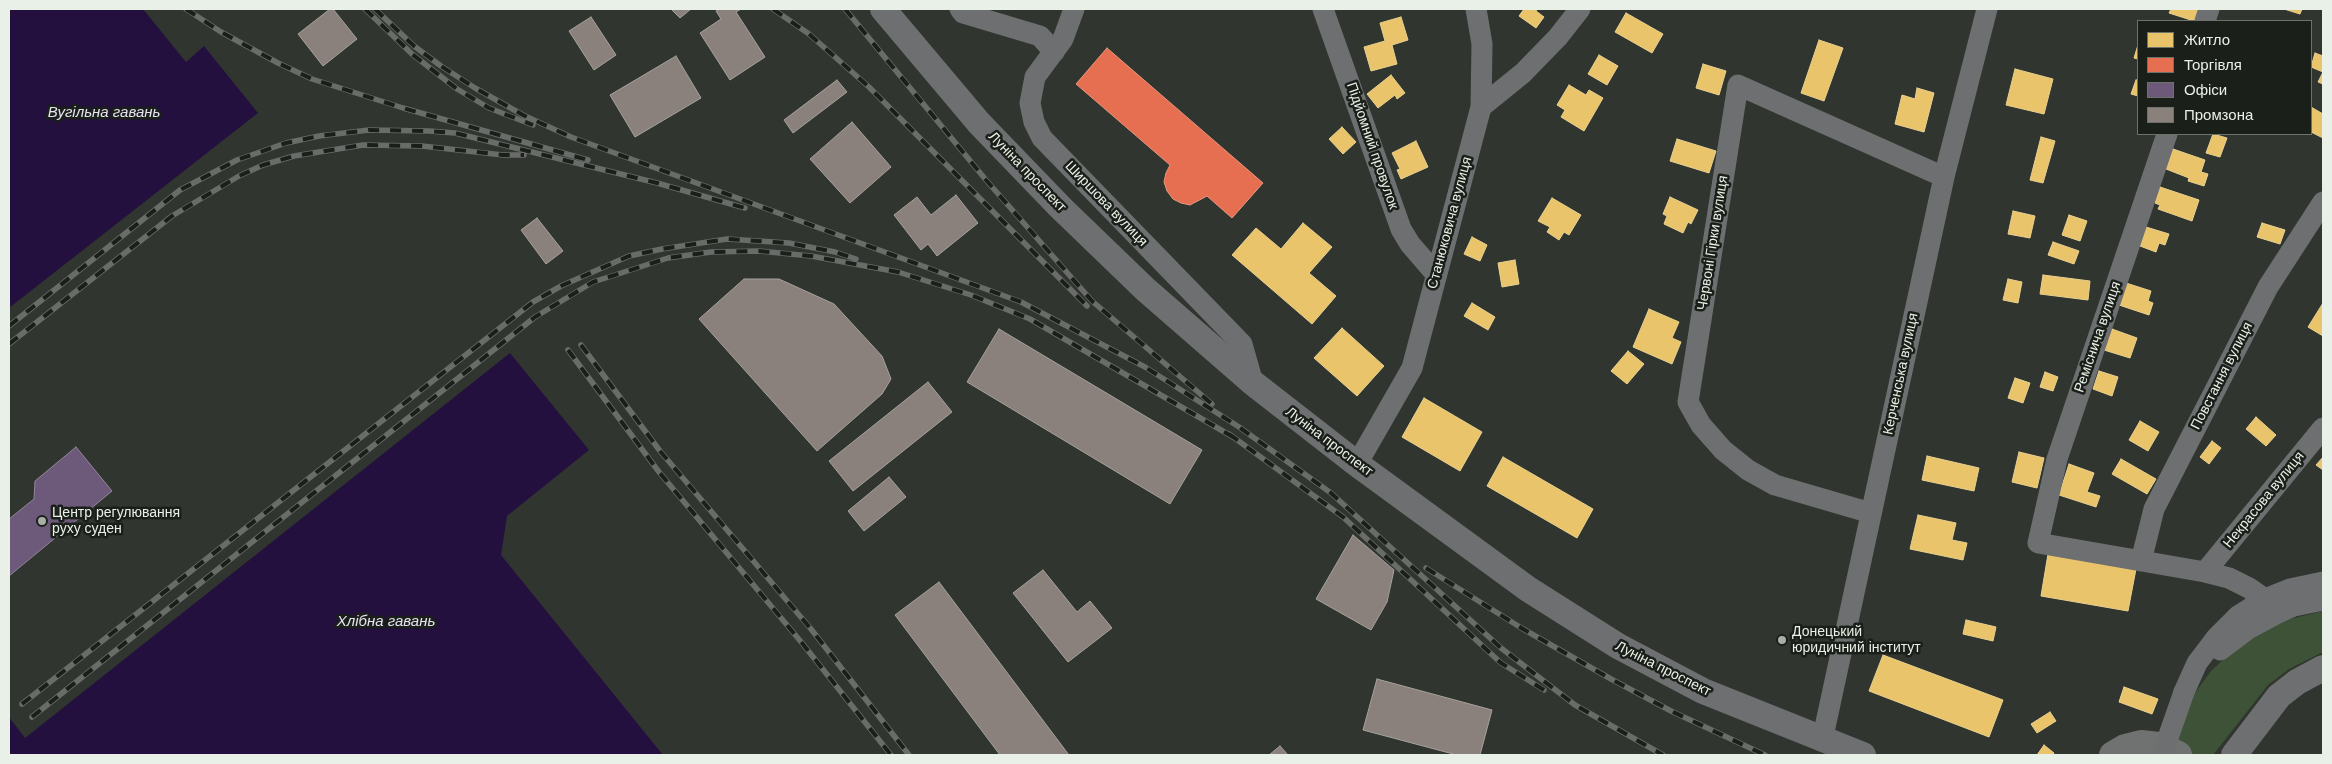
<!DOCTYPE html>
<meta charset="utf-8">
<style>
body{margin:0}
#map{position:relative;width:2332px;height:764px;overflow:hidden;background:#30362f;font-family:Helvetica,sans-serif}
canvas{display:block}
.frame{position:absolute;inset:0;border:10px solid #e9f0e7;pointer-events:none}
.legend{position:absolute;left:2137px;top:20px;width:175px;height:115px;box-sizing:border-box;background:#1a1f19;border:1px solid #6d736b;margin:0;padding:6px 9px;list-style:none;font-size:15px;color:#e9f0e7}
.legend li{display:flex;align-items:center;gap:10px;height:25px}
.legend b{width:25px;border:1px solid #6d736b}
</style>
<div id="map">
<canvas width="2332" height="764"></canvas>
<div class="frame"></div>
<ul class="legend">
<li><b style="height:14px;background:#e9c46a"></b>Житло</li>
<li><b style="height:14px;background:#e76f51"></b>Торгівля</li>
<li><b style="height:14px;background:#6d597a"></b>Офіси</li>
<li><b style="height:14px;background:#8a817c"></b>Промзона</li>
</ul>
</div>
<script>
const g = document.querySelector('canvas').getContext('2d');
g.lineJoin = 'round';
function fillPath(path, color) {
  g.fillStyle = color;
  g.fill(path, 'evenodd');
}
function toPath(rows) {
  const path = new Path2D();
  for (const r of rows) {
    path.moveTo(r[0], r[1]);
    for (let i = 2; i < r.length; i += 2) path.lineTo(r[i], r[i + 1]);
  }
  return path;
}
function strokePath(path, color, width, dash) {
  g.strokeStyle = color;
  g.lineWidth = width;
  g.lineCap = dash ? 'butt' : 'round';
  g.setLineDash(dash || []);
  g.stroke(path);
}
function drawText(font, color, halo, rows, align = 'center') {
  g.font = font + ' Helvetica,sans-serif';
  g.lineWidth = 5;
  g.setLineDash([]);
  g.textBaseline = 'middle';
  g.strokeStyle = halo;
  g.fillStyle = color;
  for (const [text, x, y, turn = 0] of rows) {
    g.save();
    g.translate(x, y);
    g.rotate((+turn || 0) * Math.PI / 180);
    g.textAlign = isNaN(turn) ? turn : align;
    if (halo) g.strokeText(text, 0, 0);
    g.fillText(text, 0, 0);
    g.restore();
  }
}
const green = toPath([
 [2323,611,2323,652,2289,669,2268,685,2213,755,2187,755,2175,745,2194,694,2212,670,2234,650,2259,633,2286,620]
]);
const water = toPath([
 [9,9,143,9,186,62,204,46,258,113,9,308],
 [510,353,589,450,507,516,501,555,663,755,9,755,9,717,25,738]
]);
const homes = toPath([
 [1524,9,1537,9,1536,11,1544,17,1536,28,1519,16,1524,9],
 [2171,9,2199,9,2194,21,2169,13,2171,9],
 [2284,9,2302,9,2300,14,2284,9],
 [1626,13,1663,34,1652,53,1615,32,1626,13],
 [1401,17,1408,40,1392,45,1397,64,1371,71,1364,47,1385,41,1380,23,1401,17],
 [1819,40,1843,48,1824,101,1801,93,1819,40],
 [2138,45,2138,59,2134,58,2138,45],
 [2315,53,2323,56,2323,84,2318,82,2323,72,2311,67,2315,53],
 [1599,55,1618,66,1607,85,1588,74,1599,55],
 [1703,64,1726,71,1719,95,1696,88,1703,64],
 [2015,69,2053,79,2044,114,2006,105,2015,69],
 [1391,75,1405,93,1397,99,1395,95,1378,108,1367,94,1391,75],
 [2136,80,2138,80,2138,96,2131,94,2136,80],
 [1569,85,1586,95,1589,90,1603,98,1584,131,1561,117,1565,110,1557,105,1569,85],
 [1917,88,1934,93,1924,132,1895,124,1902,95,1915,99,1917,88],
 [2311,107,2323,114,2323,138,2311,132,2311,107],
 [1342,127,1356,142,1343,154,1329,139,1342,127],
 [2213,134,2227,138,2220,157,2206,153,2213,134],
 [2041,137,2055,141,2043,183,2030,180,2041,137],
 [1677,139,1716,151,1709,173,1670,161,1677,139],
 [1416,141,1428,167,1401,179,1397,170,1400,169,1392,153,1416,141],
 [2173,149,2205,160,2201,172,2208,174,2204,186,2188,181,2189,178,2166,169,2173,149],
 [2160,187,2199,200,2192,221,2158,209,2160,205,2155,203,2160,187],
 [1670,197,1698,210,1691,224,1688,222,1683,233,1664,224,1667,216,1663,214,1670,197],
 [1552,198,1581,215,1569,235,1564,232,1559,240,1547,232,1550,227,1538,221,1552,198],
 [2013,211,2035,216,2030,238,2008,234,2013,211],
 [2069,215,2087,221,2080,241,2062,235,2069,215],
 [1303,223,1332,247,1309,273,1336,296,1312,324,1232,255,1256,228,1281,249,1303,223],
 [2262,223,2285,230,2280,244,2257,237,2262,223],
 [2146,227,2169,234,2165,245,2159,243,2156,252,2140,246,2146,227],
 [1472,237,1487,245,1480,261,1464,254,1472,237],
 [2053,242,2079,251,2074,264,2048,255,2053,242],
 [1515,260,1519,284,1502,287,1498,263,1515,260],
 [2043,275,2090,281,2088,300,2040,294,2043,275],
 [2008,279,2022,282,2018,303,2003,300,2008,279],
 [2126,283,2151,291,2148,301,2153,303,2149,315,2119,305,2126,283],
 [1472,303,1495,317,1488,330,1464,316,1472,303],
 [2323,303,2323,336,2308,327,2323,303],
 [1649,309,1679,322,1672,338,1681,342,1672,364,1633,347,1649,309],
 [1342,328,1384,366,1357,396,1314,358,1342,328],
 [2112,329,2137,338,2130,358,2104,350,2112,329],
 [1628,351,1644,364,1627,384,1611,371,1628,351],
 [2099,371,2118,377,2112,396,2093,389,2099,371],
 [2045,372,2058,377,2053,391,2040,387,2045,372],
 [2015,378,2030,383,2023,403,2008,398,2015,378],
 [1424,398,1482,432,1460,471,1402,437,1424,398],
 [2256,417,2276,435,2266,446,2246,429,2256,417],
 [2140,421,2159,432,2148,451,2129,440,2140,421],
 [2212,441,2221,448,2209,464,2200,457,2212,441],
 [2019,452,2044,458,2037,488,2012,482,2019,452],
 [1927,456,1979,468,1974,491,1922,480,1927,456],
 [1503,457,1593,509,1577,538,1487,486,1503,457],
 [2323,457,2323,470,2316,465,2323,457],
 [2121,459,2156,479,2147,494,2112,474,2121,459],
 [2069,464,2094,473,2087,492,2100,496,2096,507,2059,495,2069,464],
 [1918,515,1956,523,1952,540,1967,543,1963,560,1910,549,1918,515],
 [2048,554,2136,569,2128,611,2041,596,2048,554],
 [1966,620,1996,627,1993,641,1963,634,1966,620],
 [1883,655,2003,700,1989,737,1869,691,1883,655],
 [2124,687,2158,699,2152,714,2119,702,2124,687],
 [2050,712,2056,721,2037,733,2031,724,2050,712],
 [2044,745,2054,753,2053,755,2037,755,2044,745]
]);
const shops = toPath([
 [1107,48,1263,183,1232,218,1207,196,1190,205,1181,203,1173,199,1167,191,1164,182,1166,173,1170,165,1076,84,1107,48]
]);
const offices = toPath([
 [76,447,112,491,9,576,9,519,34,499,35,481,76,447]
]);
const industry = toPath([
 [330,9,333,9,357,39,323,66,298,34,330,9],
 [671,9,691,9,680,18,671,9],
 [720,9,741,9,736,12,765,57,730,80,700,33,721,19,716,11,720,9],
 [591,17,616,55,594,70,569,31,591,17],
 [676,56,701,98,635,137,610,95,676,56],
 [837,80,847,92,793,133,784,120,837,80],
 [852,122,891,167,850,203,810,159,852,122],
 [956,195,978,223,937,256,928,244,921,250,894,215,917,197,931,215,956,195],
 [537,218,563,251,546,264,521,230,537,218],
 [744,279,779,279,834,304,882,356,891,379,882,394,817,451,699,319,744,279],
 [999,329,1202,450,1170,504,967,382,999,329],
 [928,382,952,412,853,491,829,461,928,382],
 [889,477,906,497,864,531,848,511,889,477],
 [1353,535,1394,570,1387,602,1371,630,1316,599,1353,535],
 [1043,570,1077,612,1090,601,1112,628,1068,662,1013,593,1043,570],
 [939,582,1069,755,1000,755,895,615,939,582],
 [1377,679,1492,710,1480,755,1457,755,1363,730,1377,679],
 [1280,746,1288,755,1269,755,1280,746]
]);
const minor = toPath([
 [960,9,963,13,1040,36,1054,52],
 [1074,9,1063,39,1035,77,1030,103,1034,122,1042,138,1242,344,1253,383],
 [1323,9,1401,229,1410,244,1436,274],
 [2205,21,2209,9],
 [1481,107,1523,73,1558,37,1580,9],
 [2167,134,2057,459,2038,543,2205,572,2229,578,2249,588,2265,599],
 [1357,464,1412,368,1481,107,1482,44,1476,9],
 [1871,513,1775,485,1748,470,1723,450,1701,425,1688,402,1738,85,1944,177],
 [2141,561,2154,509,2268,287,2323,202],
 [2205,572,2323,428],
 [2220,650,2248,629,2278,613,2294,606,2323,600],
 [2184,692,2197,663,2216,638,2238,616,2265,599,2290,589,2323,582],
 [1822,741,1944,177,1987,9]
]);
const tertiary = toPath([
 [883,9,979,123,1060,207,1145,289,1253,383,1357,464,1528,589,1618,646,1703,691,1863,755],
 [2234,755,2279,696,2297,682,2323,668]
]);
const secondary = toPath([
 [2113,755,2125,748,2141,744,2159,746,2178,755]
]);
const rail = toPath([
 [186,9,221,32,278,63,312,79,403,108,588,160],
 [365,9,412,54,457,89,489,108,533,125],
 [375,9,414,46,441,66,475,88,523,115,571,137,1021,302,1145,367,1239,427,1331,493,1501,648,1575,705,1663,755],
 [773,9,809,34,869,87,1087,306],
 [845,9,986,180,1092,301,1212,404],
 [9,326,180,190,237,160,286,143,319,136,369,130,429,131,455,133,657,183,745,208],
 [9,344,172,216,239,176,263,165,294,156,363,145,422,146,503,155,524,155],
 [581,345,660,451,811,629,909,755],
 [568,350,659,472,802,643,891,755],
 [1229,434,1343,517,1501,663,1544,690],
 [1426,568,1523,629,1611,679,1671,711,1765,755],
 [22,704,533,302,561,286,629,256,662,249,727,239,789,243,835,252,856,259],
 [32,717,535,317,593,282,668,258,711,252,759,251,811,256,898,272,971,295,1030,319,1233,437]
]);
const minorBridge = toPath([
 [2162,755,2184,692]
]);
const markers = [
 [42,521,5,"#a8afa7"],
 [1782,640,5,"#a8afa7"]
];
const streetNames = [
 ["Підйомний провулок",1372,146,71],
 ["Луніна проспект",1027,172,46],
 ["Ширшова вулиця",1106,204,46],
 ["Станюковича вулиця",1450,223,-75],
 ["Червоні Гірки вулиця",1713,243,-81],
 ["Реміснича вулиця",2098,337,-71],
 ["Керченська вулиця",1901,374,-78],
 ["Повстання вулиця",2222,376,-63],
 ["Луніна проспект",1329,442,37],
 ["Некрасова вулиця",2264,500,-51],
 ["Луніна проспект",1663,669,27]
];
const poiNames = [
 ["Центр регулювання",52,513],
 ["руху суден",52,529],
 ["Донецький",1792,632],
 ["юридичний інститут",1792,648]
];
const waterNames = [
 ["Вугільна гавань",104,113],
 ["Хлібна гавань",386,622]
];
fillPath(green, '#3d5236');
fillPath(water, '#24103e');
fillPath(homes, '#e9c46a');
strokePath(homes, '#e9d190', 1);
fillPath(shops, '#e76f51');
strokePath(shops, '#e8967e', 1);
fillPath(offices, '#6d597a');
strokePath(offices, '#92869b', 1);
fillPath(industry, '#8a817c');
strokePath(industry, '#a6a29c', 1);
strokePath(minor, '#6e6f70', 21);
strokePath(tertiary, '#6e6f70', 26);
strokePath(secondary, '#707171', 28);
strokePath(rail, '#696c69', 5.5);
strokePath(rail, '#1a1f19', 4, [11]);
strokePath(minorBridge, '#6e6f70', 21);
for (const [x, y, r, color] of markers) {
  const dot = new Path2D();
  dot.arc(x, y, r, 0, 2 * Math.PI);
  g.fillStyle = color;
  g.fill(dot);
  strokePath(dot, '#1a1f19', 2);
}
drawText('14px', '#e9f0e7', '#1a1f19', streetNames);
drawText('14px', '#e9f0e7', '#1a1f19', poiNames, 'left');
drawText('italic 15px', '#e6e1f3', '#1a1f19', waterNames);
</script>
